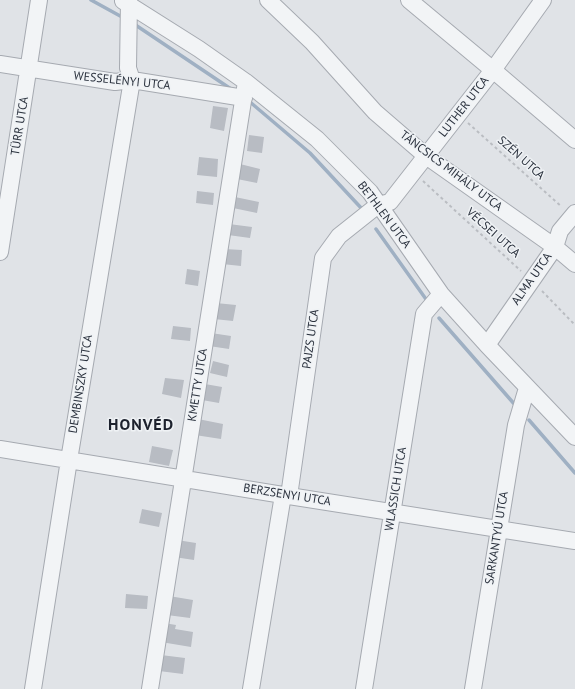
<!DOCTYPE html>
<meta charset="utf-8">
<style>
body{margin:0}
canvas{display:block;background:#e0e3e7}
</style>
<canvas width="575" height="689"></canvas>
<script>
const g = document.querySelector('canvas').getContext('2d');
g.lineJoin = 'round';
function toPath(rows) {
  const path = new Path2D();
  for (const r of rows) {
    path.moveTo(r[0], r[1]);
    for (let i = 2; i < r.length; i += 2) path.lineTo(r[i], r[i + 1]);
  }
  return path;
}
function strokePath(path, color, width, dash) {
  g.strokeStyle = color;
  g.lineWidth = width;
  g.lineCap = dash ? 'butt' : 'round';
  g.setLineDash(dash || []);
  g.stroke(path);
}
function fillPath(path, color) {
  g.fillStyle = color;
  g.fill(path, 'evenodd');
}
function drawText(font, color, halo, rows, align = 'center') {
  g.font = font + ' "PT Sans",sans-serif';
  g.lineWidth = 3;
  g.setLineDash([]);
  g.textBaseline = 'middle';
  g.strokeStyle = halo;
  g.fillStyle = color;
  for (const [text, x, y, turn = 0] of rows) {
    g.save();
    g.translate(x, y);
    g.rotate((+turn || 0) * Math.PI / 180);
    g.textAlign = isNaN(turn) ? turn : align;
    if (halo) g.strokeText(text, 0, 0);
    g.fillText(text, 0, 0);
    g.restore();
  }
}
const stream = toPath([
 [91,0,122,17],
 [134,24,231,89],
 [250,102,310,153,363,210],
 [376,229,428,302],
 [439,318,516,406],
 [529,420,575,473]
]);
const building = toPath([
 [213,106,228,108,224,131,210,128],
 [249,135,264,137,262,153,247,151],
 [199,157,218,159,217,177,197,175],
 [240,164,260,169,257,183,237,179],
 [197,191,214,193,213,205,196,203],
 [235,197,259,202,257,213,233,208],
 [229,224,252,227,250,238,228,235],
 [224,249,242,250,241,266,222,264],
 [187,269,200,271,198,286,185,284],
 [216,303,236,305,233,321,214,319],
 [173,326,191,328,190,341,171,339],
 [211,333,231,336,229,349,209,346],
 [213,361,229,365,227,377,210,373],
 [165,378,184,380,181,398,162,394],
 [205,384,222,387,219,403,202,400],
 [198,419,223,424,221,439,195,435],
 [152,446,173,450,169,466,149,462],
 [142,509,162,513,159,527,139,523],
 [177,540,196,543,194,560,174,557],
 [126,594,148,596,147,609,125,608],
 [169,596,193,600,190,618,167,615],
 [164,623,176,625,175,629,193,632,191,647,161,642],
 [161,655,185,658,183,674,159,671]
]);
const path = toPath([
 [468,123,562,207],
 [423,181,521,271],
 [542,291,575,325]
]);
const minor = toPath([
 [268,0,312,42,375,112,426,156,555,247,575,264],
 [409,0,493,70,575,140],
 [123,1,199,49,246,82,317,139,370,192,441,294,487,345,575,437],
 [0,64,115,82,132,80,244,98],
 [0,252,39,0],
 [487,345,555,247,560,231,575,213],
 [0,449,289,496,575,541],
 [289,496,323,258,339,236,378,205,390,202,493,70,543,0],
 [33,689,69,460,132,80,128,68,129,0],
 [150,689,246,82],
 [251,689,283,495],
 [364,689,424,314,441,294],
 [473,689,516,425,527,388]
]);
const streetNames = [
 ["WESSELÉNYI UTCA",122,81,6],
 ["LUTHER UTCA",464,107,-52],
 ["TÜRR UTCA",20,126,-81],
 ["SZÉN UTCA",521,158,42],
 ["TÁNCSICS MIHÁLY UTCA",451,171,37],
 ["BETHLEN UTCA",384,215,53],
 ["VÉCSEI UTCA",493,233,42],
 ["ALMA UTCA",532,279,-55],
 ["PAJZS UTCA",311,339,-82],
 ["DEMBINSZKY UTCA",81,384,-81],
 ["KMETTY UTCA",198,385,-81],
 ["WLASSICH UTCA",396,489,-81],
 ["BERZSENYI UTCA",287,495,9],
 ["SARKANTYÚ UTCA",497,538,-81]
];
const districtNames = [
 ["HONVÉD",141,425]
];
strokePath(stream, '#9fb0c3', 3.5);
fillPath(building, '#b8bcc3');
strokePath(minor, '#a6aab1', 18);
strokePath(path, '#babdc2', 2, [3, 3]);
strokePath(minor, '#f2f4f6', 16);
drawText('12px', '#2a313d', '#eff2f5', streetNames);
g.letterSpacing = '1px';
drawText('bold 16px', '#1d222e', '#eff2f5', districtNames);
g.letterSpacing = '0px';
</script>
